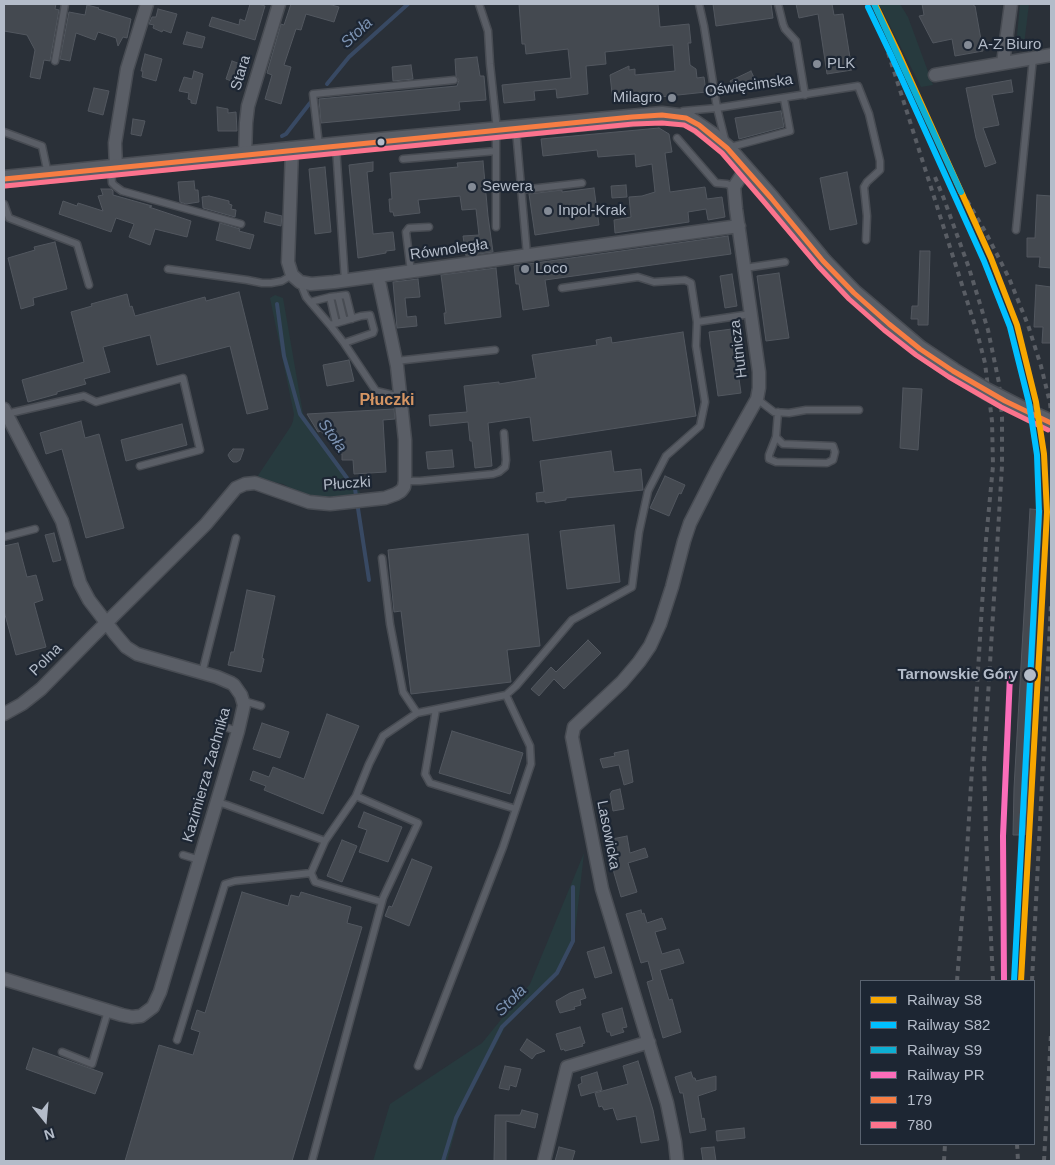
<!DOCTYPE html>
<meta charset="utf-8">
<style>
body{margin:0}
#map{position:relative;width:1055px;height:1165px;overflow:hidden;background:#2a3038;font-family:Arial,sans-serif}
canvas{display:block}
.frame{position:absolute;inset:0;border:5px solid #b4bcc9;pointer-events:none}
.legend{position:absolute;left:860px;top:980px;width:175px;height:165px;box-sizing:border-box;background:#1d2633;border:1px solid #59626f;margin:0;padding:6px 9px;list-style:none;font-size:15px;color:#b4bcc9}
.legend li{display:flex;align-items:center;gap:10px;height:25px}
.legend b{width:25px;border:1px solid #59626f}
.north{position:absolute;left:20px;top:1095px;width:50px;height:50px;-webkit-text-stroke:4px #1d2633;paint-order:stroke;rotate:163deg;font-size:14px;font-weight:700;line-height:20px;text-align:center;color:#b4bcc9}
.north::after{content:'';display:block;margin:auto;width:18px;height:22px;background:#b4bcc9;clip-path:polygon(50% 0,100% 100%,50% 72%,0 100%)}
</style>
<div id="map">
<canvas width="1055" height="1165"></canvas>
<div class="frame"></div>
<ul class="legend">
<li><b style="height:6px;background:#f7a600"></b>Railway S8</li>
<li><b style="height:6px;background:#00bfff"></b>Railway S82</li>
<li><b style="height:6px;background:#0dafd3"></b>Railway S9</li>
<li><b style="height:6px;background:#fb6dba"></b>Railway PR</li>
<li><b style="height:6px;background:#f77d43"></b>179</li>
<li><b style="height:6px;background:#fc738d"></b>780</li>
</ul>
<div class="north">N</div>
</div>
<script>
const g = document.querySelector('canvas').getContext('2d');
g.lineJoin = 'round';
function fillPath(path, color) {
  g.fillStyle = color;
  g.fill(path, 'evenodd');
}
function toPath(rows) {
  const path = new Path2D();
  for (const r of rows) {
    path.moveTo(r[0], r[1]);
    for (let i = 2; i < r.length; i += 2) path.lineTo(r[i], r[i + 1]);
  }
  return path;
}
function strokePath(path, color, width, dash) {
  g.strokeStyle = color;
  g.lineWidth = width;
  g.lineCap = dash ? 'butt' : 'round';
  g.setLineDash(dash || []);
  g.stroke(path);
}
function drawText(font, color, halo, rows, align = 'center') {
  g.font = font + ' Arial,sans-serif';
  g.lineWidth = 4.5;
  g.setLineDash([]);
  g.textBaseline = 'middle';
  g.strokeStyle = halo;
  g.fillStyle = color;
  for (const [text, x, y, turn = 0] of rows) {
    g.save();
    g.translate(x, y);
    g.rotate((+turn || 0) * Math.PI / 180);
    g.textAlign = isNaN(turn) ? turn : align;
    if (halo) g.strokeText(text, 0, 0);
    g.fillText(text, 0, 0);
    g.restore();
  }
}
const green = toPath([
 [879,4,900,4,908,17,933,85,921,87],
 [1020,4,1029,4,1024,45,1030,45,1030,48,1019,49,1016,46],
 [275,295,283,298,303,414,361,494,316,498,292,489,283,484,268,481,257,477,291,426,293,421,294,414,270,298],
 [584,853,574,941,558,974,505,1027,459,1117,447,1161,373,1161,390,1104,482,1043,530,984]
]);
const stream = toPath([
 [327,84,349,57,408,4],
 [282,136,286,134,310,103],
 [277,304,284,356,300,414,355,489,369,580],
 [443,1161,456,1118,502,1027,557,973,573,941,573,887]
]);
const building = toPath([
 [4,4,56,4,55,9,59,10,50,61,44,60,40,79,30,77,35,50,27,35,4,31,4,4],
 [250,4,258,4,265,6,255,40,209,26,212,17,239,25,240,19,245,21,250,4],
 [291,4,328,4,339,7,334,22,306,14,301,30,296,29,284,65,291,67,281,104,265,99,272,75,267,73,281,24,284,25,291,4],
 [519,4,658,4,660,27,689,24,691,43,688,43,690,65,696,69,697,78,704,77,706,92,613,102,610,75,629,66,629,70,635,69,635,75,675,71,673,45,605,52,606,64,586,66,588,94,557,98,556,89,534,91,535,100,504,103,502,85,571,78,568,49,526,54,525,44,522,44,519,4],
 [713,4,771,4,773,18,716,26,713,4],
 [796,4,832,4,834,15,843,14,852,70,827,74,818,14,799,18,796,4],
 [922,4,973,4,974,6,975,6,983,51,955,56,952,39,933,43,919,16,924,15,922,4],
 [87,5,99,8,98,9,131,19,127,38,123,37,118,46,116,38,98,32,95,40,76,33,70,61,60,59,69,12,85,15,87,5],
 [158,9,177,14,171,33,163,30,162,32,153,28,154,25,149,24,152,17,156,17,158,9],
 [187,32,205,37,202,48,183,44,187,32],
 [145,54,162,59,156,81,142,77,143,71,141,71,145,54],
 [477,57,480,76,484,76,486,100,459,102,460,110,321,123,319,99,457,86,459,80,456,76,455,59,477,57],
 [232,61,249,67,242,85,226,79,232,61],
 [411,65,413,79,393,81,392,67,411,65],
 [194,71,203,74,196,104,191,103,191,100,188,99,189,93,179,91,184,77,192,79,194,71],
 [751,71,756,82,735,91,730,81,751,71],
 [1011,80,1013,92,992,95,999,125,983,128,996,163,985,167,976,138,966,88,1011,80],
 [94,88,109,91,103,115,88,111,94,88],
 [217,107,228,109,228,113,236,112,237,131,218,131,217,107],
 [781,111,784,127,739,139,735,118,781,111],
 [133,119,145,121,141,136,131,134,133,119],
 [659,128,669,134,672,152,665,153,670,192,705,187,707,199,722,197,725,217,708,220,706,209,688,212,689,222,615,233,614,220,631,217,629,197,642,196,655,192,652,164,636,167,635,154,598,157,597,150,543,156,541,139,659,128],
 [483,161,488,216,493,252,466,256,463,236,479,235,476,209,462,210,460,196,418,200,420,213,394,216,393,212,390,212,389,199,392,199,390,173,458,167,457,163,483,161],
 [373,162,373,171,367,172,373,233,373,234,393,232,395,250,386,251,386,253,358,258,349,165,373,162],
 [325,167,331,232,315,234,309,169,325,167],
 [847,172,857,224,830,230,820,178,847,172],
 [194,181,195,190,198,190,199,202,186,204,180,202,178,182,194,181],
 [626,185,627,197,612,198,611,186,626,185],
 [594,188,599,225,535,235,529,194,562,190,562,192,594,188],
 [101,189,111,189,113,191,113,195,152,206,149,207,191,221,187,237,155,229,150,245,129,237,134,224,116,218,111,232,59,214,63,201,77,206,78,203,103,211,98,196,103,195,101,189],
 [1037,195,1051,196,1051,268,1039,267,1040,257,1027,257,1027,238,1035,238,1037,195],
 [209,196,229,201,229,204,232,205,231,209,236,210,235,217,203,208,202,197,209,196],
 [266,212,282,216,281,226,264,222,266,212],
 [220,223,240,229,239,231,254,235,250,249,216,240,220,223],
 [728,236,731,254,545,280,549,306,523,310,519,284,516,284,514,266,728,236],
 [55,242,67,289,33,298,34,305,21,309,8,258,35,250,34,247,55,242],
 [920,251,930,251,928,325,918,325,918,319,911,319,912,306,918,306,920,251],
 [496,268,501,317,445,324,444,313,446,313,441,275,496,268],
 [779,273,789,338,766,341,757,276,779,273],
 [732,274,737,306,725,308,720,276,732,274],
 [418,279,420,297,405,298,407,317,416,316,417,326,397,328,393,282,418,279],
 [1036,285,1051,287,1051,343,1042,343,1043,327,1034,327,1036,285],
 [239,292,268,409,247,414,230,346,157,365,150,335,103,347,110,372,84,379,86,384,57,392,57,394,28,402,22,380,84,362,71,312,92,306,91,304,127,294,130,307,132,306,135,316,205,297,206,301,239,292],
 [732,329,741,393,718,396,709,332,732,329],
 [683,332,696,416,533,441,530,417,488,423,492,466,475,468,472,441,470,441,468,422,430,426,429,415,467,412,464,386,499,382,499,384,536,378,532,355,597,345,596,340,611,337,612,343,683,332],
 [349,360,354,381,327,386,323,365,349,360],
 [903,388,922,389,918,450,900,448,903,388],
 [394,409,395,419,383,420,386,472,354,474,353,460,342,460,342,454,337,454,337,451,321,431,318,432,307,414,394,409],
 [81,421,85,438,99,434,124,528,86,538,62,449,46,454,40,433,81,421],
 [182,424,187,445,126,461,121,440,182,424],
 [233,449,244,449,240,460,237,462,233,462,230,459,228,455,230,452,233,449],
 [452,450,454,467,428,469,426,452,452,450],
 [611,451,614,472,641,469,643,490,566,498,566,500,545,503,545,501,537,502,536,493,544,492,540,461,611,451],
 [665,476,685,485,681,494,679,493,669,516,650,508,665,476],
 [1030,509,1042,510,1025,835,1013,835,1014,788,1030,509],
 [614,525,620,582,567,589,560,531,614,525],
 [54,533,61,560,53,562,45,535,54,533],
 [528,534,540,646,507,650,511,682,411,694,401,611,394,612,388,550,528,534],
 [18,543,27,577,36,575,43,600,34,603,46,647,16,655,4,611,4,546,18,543],
 [247,590,275,596,262,658,264,659,261,672,228,665,231,652,234,652,247,590],
 [588,640,601,653,564,689,554,679,539,696,531,689,551,667,556,672,588,640],
 [327,714,359,726,323,814,264,790,266,786,250,780,253,771,269,777,273,767,304,779,327,714],
 [262,723,289,732,280,758,253,749,262,723],
 [452,731,523,753,510,794,439,773,452,731],
 [628,750,633,782,624,785,619,765,603,768,600,759,615,756,614,753,628,750],
 [620,789,624,809,613,811,610,794,612,791,620,789],
 [364,812,402,827,388,862,359,852,367,830,358,827,364,812],
 [627,836,630,853,645,848,648,857,628,863,637,892,621,897,614,873,607,840,627,836],
 [342,840,357,846,342,882,327,876,342,840],
 [412,859,432,867,409,926,385,916,389,906,392,907,412,859],
 [242,892,288,906,291,895,299,897,301,892,351,907,347,923,362,927,292,1161,125,1161,159,1045,193,1055,200,1032,191,1029,197,1010,205,1013,242,892],
 [641,910,642,914,644,913,647,923,662,918,666,929,655,932,662,954,679,949,684,963,660,970,669,1000,672,999,681,1032,663,1038,647,982,653,980,648,961,641,963,626,914,641,910],
 [604,947,612,973,595,978,587,952,604,947],
 [583,989,586,998,580,1000,581,1005,574,1007,575,1009,560,1013,557,1006,556,1001,570,993,583,989],
 [622,1008,627,1027,622,1028,624,1032,611,1036,610,1032,607,1032,602,1014,622,1008],
 [580,1027,585,1043,582,1044,583,1046,565,1051,564,1049,561,1050,556,1034,580,1027],
 [527,1039,545,1051,536,1054,532,1059,520,1050,527,1039],
 [33,1048,103,1073,95,1094,26,1069,33,1048],
 [638,1061,653,1110,659,1140,641,1143,636,1116,617,1120,613,1108,604,1110,602,1106,599,1107,595,1093,628,1084,623,1066,638,1061],
 [505,1066,521,1069,516,1087,510,1085,509,1090,499,1088,505,1066],
 [597,1072,602,1090,581,1096,578,1085,582,1083,581,1077,597,1072],
 [691,1072,693,1078,695,1078,696,1081,716,1076,716,1090,698,1096,702,1119,704,1118,706,1130,690,1133,683,1093,680,1093,675,1077,691,1072],
 [522,1110,538,1114,535,1128,506,1121,506,1161,494,1161,495,1115,520,1115,522,1110],
 [744,1128,745,1138,717,1141,716,1131,744,1128],
 [559,1147,575,1151,572,1161,555,1161,559,1147],
 [714,1147,716,1161,703,1161,701,1148,714,1147]
]);
const service = toPath([
 [479,4,488,31,490,64,497,130,496,141,496,227],
 [699,4,704,26,717,108,727,148,790,131,784,99],
 [778,4,783,24,785,29,796,41,805,95],
 [55,61,65,4],
 [683,111,717,108,858,86,869,114,880,161,880,170,867,182,864,187,867,216,866,240],
 [516,130,527,255],
 [4,132,42,146,48,174],
 [677,138,716,183,727,184,734,187],
 [319,145,313,94,454,80],
 [336,147,345,281],
 [403,159,496,151],
 [111,169,112,183,115,186,122,191,241,224],
 [521,190,582,183],
 [4,204,9,218,77,244,89,285],
 [1016,230,1033,58],
 [745,268,785,262],
 [168,269,247,280,262,283,271,283,282,281,292,275],
 [411,272,406,232,409,228,429,227],
 [300,282,306,297,330,325,344,343,376,391,401,397],
 [562,288,638,277,654,282,685,280,691,283,697,322],
 [338,296,344,321],
 [330,297,346,295,352,319],
 [310,302,330,297,336,323],
 [330,325,361,316,370,315,374,330,373,333,344,343],
 [396,361,495,350],
 [757,399,774,412,789,413,806,410,859,410],
 [6,414,84,396,96,402,183,378,200,450,140,466],
 [776,437,769,455,769,459,776,462,827,463,833,460,835,452,833,446,783,444,776,437,778,412],
 [405,481,420,481,493,474,499,472,505,467,506,460,504,433],
 [4,537,35,529],
 [382,558,390,624,403,692,417,713],
 [202,673,236,538],
 [244,701,261,706],
 [436,709,425,774,430,783,516,809],
 [221,726,238,731],
 [356,796,325,841,311,873,315,882,382,902],
 [217,802,227,805,325,841],
 [183,855,200,860],
 [177,1040,225,884,235,881,311,873],
 [62,1052,92,1064,108,1011],
 [418,1066,503,847,531,764,530,746,506,695],
 [312,1161,383,898,418,823,356,796,369,764,383,736,417,713,506,695,516,686,572,620,632,587,639,532,648,491,666,456,700,426,705,402,696,346,697,322,751,314]
]);
const minor = toPath([
 [1003,63,1011,4],
 [935,75,1051,55],
 [292,150,288,262,292,275,300,282,311,284,334,282,739,226],
 [245,155,246,123,248,106,279,4],
 [116,168,115,143,127,69,147,4],
 [4,409,62,521,80,583,89,600,115,634,126,647,137,654,217,677,231,683,234,685,241,695,244,705,238,731,160,992,153,1007,141,1016,132,1017,122,1015,4,979],
 [4,714,22,704,41,689,92,637,206,524,236,488,245,484,255,483,309,502,319,503,330,504,385,498,396,494,401,491,404,487,405,481,405,440,397,366,378,276],
 [544,1161,567,1067,649,1042],
 [677,1161,675,1142,667,1103,602,889,572,737,574,727,622,682,639,662,650,646,660,624,672,587,684,541,690,523,717,470,757,399,759,388,759,372,736,209,734,187,745,170]
]);
const tertiary = toPath([
 [4,179,381,141,662,115,686,118,690,120,713,136,727,148,771,198,823,261]
]);
const rail = toPath([
 [885,43,977,332,985,363,992,421,993,466,986,540,966,867,957,981],
 [935,177,944,199,969,268,988,330,999,383,1002,417,1002,466,984,762,986,836,993,980],
 [962,192,986,233,1009,278,1028,325,1041,366,1050,403,1051,413],
 [1032,981,1051,604],
 [1017,1144,1018,1161],
 [944,1161,945,1144],
 [1044,1161,1051,1034]
]);
const tertiaryBridge = toPath([
 [823,261,854,293,920,349,953,371,986,391,1031,414,1051,423]
]);
const bus1 = toPath([
 [4,179,632,117,662,115,686,118,699,125,727,148,771,198,823,261,854,293,889,324,920,349,953,371,1005,401,1051,423]
]);
const bus2 = toPath([
 [5,186,633,124,662,123,684,125,695,131,722,153,765,203,818,266,849,299,884,330,916,355,949,377,1001,407,1048,430]
]);
const rail1 = toPath([
 [875,4,898,52,991,258,1017,325,1036,402,1044,454,1047,512,1021,981]
]);
const rail2 = toPath([
 [868,7,891,55,984,261,1010,327,1029,403,1037,455,1039,512,1014,981]
]);
const rail3 = toPath([
 [874,4,961,192]
]);
const rail4 = toPath([
 [1004,981,1003,836,1010,675]
]);
const markers = [
 [968,45,5,"#848b96"],
 [817,64,5,"#848b96"],
 [672,98,5,"#848b96"],
 [381,142,4.5,"#b4bcc9"],
 [472,187,5,"#848b96"],
 [548,211,5,"#848b96"],
 [525,269,5,"#848b96"],
 [1030,675,7,"#b4bcc9"]
];
const poiNames = [
 ["A-Z Biuro",978,45],
 ["PLK",827,64],
 ["Milagro",662,98,"right"],
 ["Sewera",482,187],
 ["Inpol-Krak",558,211],
 ["Loco",535,269]
];
const streetNames = [
 ["Stara",241,73,-73],
 ["Oświęcimska",749,86,-8],
 ["Równoległa",449,250,-8],
 ["Hutnicza",739,349,-97],
 ["Płuczki",347,484,-4],
 ["Polna",46,660,-45],
 ["Kazimierza Zachnika",207,775,-74],
 ["Lasowicka",608,835,79]
];
const stopNames = [
 ["Tarnowskie Góry",1018,675]
];
const waterNames = [
 ["Stoła",357,33,-43],
 ["Stoła",332,436,54],
 ["Stoła",511,1001,-45]
];
const neighbourhoodNames = [
 ["Płuczki",387,401]
];
fillPath(green, '#273a3e');
strokePath(stream, '#384963', 4);
fillPath(building, '#444950');
strokePath(building, '#52575f', 1);
strokePath(service, '#484c53', 9);
strokePath(minor, '#484c53', 15);
strokePath(tertiary, '#484c53', 19);
strokePath(service, '#5a5e66', 6);
strokePath(minor, '#5a5e66', 12);
strokePath(tertiary, '#5a5e66', 16);
strokePath(rail, '#595d64', 4, [5, 5]);
strokePath(tertiaryBridge, '#484c53', 19, []);
strokePath(tertiaryBridge, '#5a5e66', 16);
strokePath(bus1, '#f77d43', 5);
strokePath(bus2, '#fc738d', 5);
strokePath(rail1, '#f7a600', 6);
strokePath(rail2, '#00bfff', 6);
strokePath(rail3, '#0dafd3', 6);
strokePath(rail4, '#fb6dba', 6);
for (const [x, y, r, color] of markers) {
  const dot = new Path2D();
  dot.arc(x, y, r, 0, 2 * Math.PI);
  g.fillStyle = color;
  g.fill(dot);
  strokePath(dot, '#1d2633', 2);
}
drawText('15px', '#b4bcc9', '#1d2633', poiNames, 'left');
drawText('15px', '#b4bcc9', '#1d2633', streetNames);
drawText('bold 15px', '#b4bcc9', '#1d2633', stopNames, 'right');
drawText('italic 16px', '#7c92b1', '#1d2633', waterNames);
drawText('bold 16px', '#d59563', '#1d2633', neighbourhoodNames);
</script>
